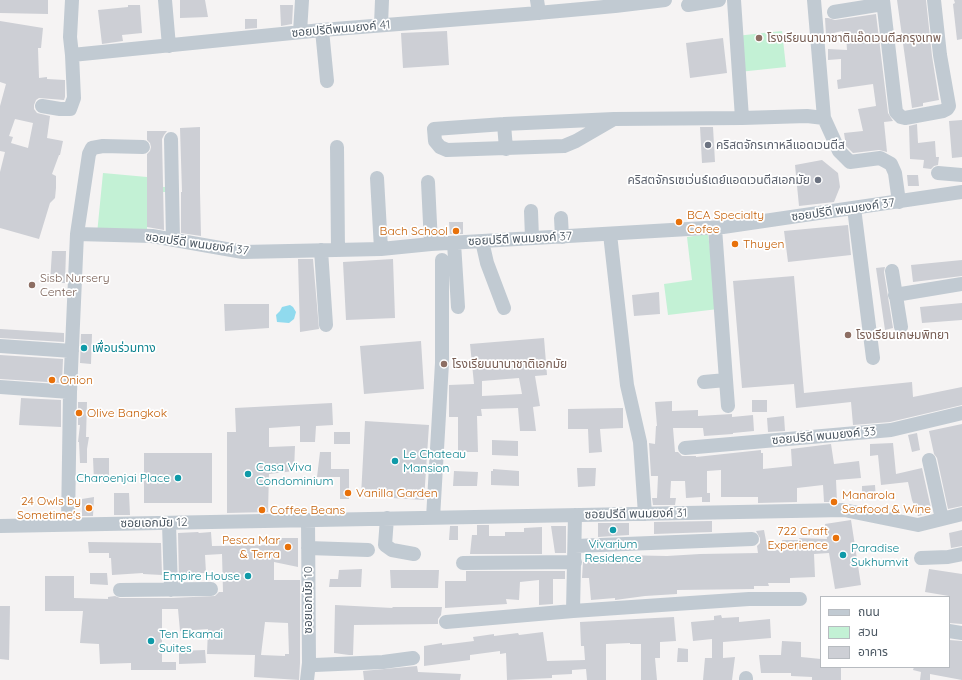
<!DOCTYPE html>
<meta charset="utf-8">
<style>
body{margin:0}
#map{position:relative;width:962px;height:680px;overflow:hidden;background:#f5f3f3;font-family:Quicksand,"Noto Sans Thai",sans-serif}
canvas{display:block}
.legend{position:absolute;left:820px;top:596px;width:130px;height:72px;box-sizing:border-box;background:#fff;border:1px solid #b7bbc0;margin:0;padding:5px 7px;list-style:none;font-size:12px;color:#4a5661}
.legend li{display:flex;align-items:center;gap:8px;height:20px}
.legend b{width:20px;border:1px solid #b7bbc0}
</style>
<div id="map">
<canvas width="962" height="680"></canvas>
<ul class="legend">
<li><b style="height:5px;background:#c1cad2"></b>ถนน</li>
<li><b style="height:11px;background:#c3f1d5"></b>สวน</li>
<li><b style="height:11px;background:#cdcfd5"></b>อาคาร</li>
</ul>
</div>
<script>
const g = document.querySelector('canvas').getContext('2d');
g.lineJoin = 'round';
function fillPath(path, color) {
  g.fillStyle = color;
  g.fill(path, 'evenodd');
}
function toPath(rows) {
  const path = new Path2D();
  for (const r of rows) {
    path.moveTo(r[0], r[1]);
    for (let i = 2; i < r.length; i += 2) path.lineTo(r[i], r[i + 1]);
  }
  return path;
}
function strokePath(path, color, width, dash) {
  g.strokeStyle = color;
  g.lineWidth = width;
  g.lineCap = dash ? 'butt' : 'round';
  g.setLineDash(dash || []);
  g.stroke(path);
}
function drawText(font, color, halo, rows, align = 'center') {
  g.font = font + ' Quicksand,"Noto Sans Thai",sans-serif';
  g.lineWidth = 3.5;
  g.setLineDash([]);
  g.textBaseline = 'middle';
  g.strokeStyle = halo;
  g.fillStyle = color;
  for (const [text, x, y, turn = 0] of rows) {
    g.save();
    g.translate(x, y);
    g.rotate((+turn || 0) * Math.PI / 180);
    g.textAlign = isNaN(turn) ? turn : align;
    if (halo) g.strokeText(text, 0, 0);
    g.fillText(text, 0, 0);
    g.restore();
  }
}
const green = toPath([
 [782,31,786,67,739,72,736,36],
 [103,173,147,177,147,187,167,187,167,192,147,192,147,235,97,234],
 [708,234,718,309,668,315,664,284,692,280,687,237]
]);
const water = toPath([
 [290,305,293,307,296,312,294,319,289,323,277,322,276,315,280,311,282,307]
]);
const building = toPath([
 [0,0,48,0,48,14,0,13],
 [180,0,205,0,208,17,180,18],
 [897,0,926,0,932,56,939,100,923,103,923,106,912,108],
 [954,0,962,0,962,39,957,40,953,4,955,3],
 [128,5,140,5,142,33,122,35,123,41,102,44,98,10,128,7],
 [280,5,293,5,292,24,281,26],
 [876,14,888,113,893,121,884,122,887,152,879,150,853,153,846,146,844,133,863,131,858,109,876,106,873,84,838,89,837,80,841,79,841,59,828,60,828,49,847,50,846,34,843,34,842,31,826,35,825,18,828,18,835,20],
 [245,19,257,19,257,28,245,29],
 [0,21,43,28,41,48,38,48,39,78,47,77,47,79,65,80,65,97,64,100,39,98,36,100,34,105,34,109,37,113,50,116,47,138,63,141,60,155,59,155,52,174,56,176,56,188,55,198,50,203,39,239,0,228,0,172,5,152,0,151,0,106,6,84,0,82],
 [15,119,33,123,28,148,11,143,13,137,9,136],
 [447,31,449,65,403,68,401,33],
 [723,38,727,73,690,78,686,43],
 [962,120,962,157,952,158,949,121],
 [917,124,918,143,935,141,936,157,939,157,938,165,934,166,931,169,923,168,924,160,910,159,909,126],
 [200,127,200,192,201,236,181,233,181,192,182,192,180,128],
 [700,127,713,127,715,162,702,163],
 [147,131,167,131,164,135,162,139,164,230,147,227,147,154,150,151,151,147,150,143,147,140],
 [822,160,838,173,840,187,834,202,799,206,795,165],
 [907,175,918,175,919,186,908,186],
 [449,222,463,222,463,234,450,234],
 [848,225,851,255,788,262,784,231],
 [52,251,66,251,65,283,50,283],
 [298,259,313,259,319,329,300,332],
 [393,259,395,318,346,320,343,262],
 [962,260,962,276,913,282,911,265],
 [885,267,884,272,893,328,885,330,876,268],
 [794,276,804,393,912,382,913,397,962,387,962,405,890,422,853,425,851,402,796,408,794,384,742,388,733,281],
 [659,292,660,314,634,316,632,295],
 [962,303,962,320,922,323,920,307],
 [224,304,269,304,269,328,225,331],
 [0,329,64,333,64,342,0,338],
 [81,334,92,334,91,364,80,363],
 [544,338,547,375,535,376,540,406,533,407,536,431,520,431,518,408,481,409,482,416,477,416,478,452,458,452,458,417,449,417,449,385,474,384,470,344],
 [519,378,522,394,482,396,482,381],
 [421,341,424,389,364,394,360,346],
 [0,355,63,359,62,383,0,379],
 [21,398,61,400,61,427,19,425],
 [752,400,767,400,767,412,752,412],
 [672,401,672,411,698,410,698,416,732,414,732,417,753,415,754,431,733,433,733,434,704,436,703,428,673,428,675,452,678,452,682,456,696,456,696,457,761,450,761,453,763,453,763,469,792,466,791,449,831,444,834,464,859,461,861,478,836,480,837,502,824,502,823,485,797,488,797,502,758,503,758,497,721,497,721,470,707,471,707,493,710,493,710,502,702,502,702,497,686,498,685,481,671,481,670,498,676,498,675,505,653,505,652,498,657,498,658,476,651,476,649,443,655,444,656,426,657,426,655,402],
 [78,402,87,402,86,437,89,437,87,449,87,463,80,463,79,442,78,442,80,425,78,425],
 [332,403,333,425,316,426,315,442,300,442,300,426,269,428,269,447,295,446,294,471,269,474,268,512,227,513,227,432,236,432,235,408],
 [623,408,623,428,600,429,602,452,589,453,588,429,568,429,568,409],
 [784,416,785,431,768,432,767,418],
 [365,421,429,425,424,500,361,496],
 [962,424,962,506,948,509,937,458,934,454,929,431],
 [334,432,350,432,350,444,334,444],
 [917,433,920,450,912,452,908,435],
 [492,440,518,441,518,456,492,455],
 [893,443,896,474,922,468,932,513,918,516,912,500,908,482,881,485,878,455,870,456,870,444],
 [320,452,331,452,331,469,349,469,349,499,340,499,340,477,317,477],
 [144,453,212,453,212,503,144,503],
 [93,458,109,458,109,482,94,482],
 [577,468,596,468,595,486,578,487],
 [493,469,519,471,519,486,491,485,491,471,493,471],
 [454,471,478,472,477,486,453,486],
 [875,485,876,500,862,500,862,486],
 [114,493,129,493,130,515,114,515],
 [94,497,93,516,82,516,82,499],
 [851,520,861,585,835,589,829,553,814,554,815,577,790,578,790,583,768,583,769,586,754,586,754,589,677,590,677,594,645,596,615,600,615,598,591,600,589,578,582,578,583,562,600,561,600,557,617,556,617,555,667,556,700,554,758,553,757,546,760,543,760,538,756,531,764,530,767,546,783,546,782,540,800,540,799,538,827,539,825,524],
 [712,521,712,532,654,534,654,522],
 [598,523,629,523,629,535,598,537],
 [477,525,489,525,489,536,505,536,505,532,524,532,524,528,542,527,542,554,470,554,472,535,477,535],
 [450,526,458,526,458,540,449,540],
 [551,526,566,526,566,553,555,553],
 [962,530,962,546,951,548,949,533],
 [198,532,199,533,211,532,212,546,277,545,277,538,298,538,298,567,274,562,274,580,300,580,300,663,299,680,254,677,255,655,207,654,208,629,180,631,178,609,162,609,162,662,176,662,176,670,131,670,131,663,100,664,99,644,80,643,83,611,45,611,45,576,74,576,74,598,108,599,108,597,115,596,120,598,171,598,215,596,219,592,223,592,222,554,205,555,206,573,187,573,188,581,179,581,178,533],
 [265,622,288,623,289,654,285,654,285,656,261,655],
 [88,542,161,543,162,575,143,574,143,573,112,575,111,558,109,558,109,553,89,553],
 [362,569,361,587,329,587,330,579,338,579,339,570],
 [929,569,962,574,962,624,949,623,949,596,925,592],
 [390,570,439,570,438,588,391,588],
 [466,571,565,571,565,579,553,579,553,604,539,605,539,580,520,582,519,600,506,599,507,604,445,608,445,581,466,581],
 [90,573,107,573,108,585,90,584],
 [335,605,393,608,392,607,442,607,441,615,438,619,438,624,354,625,353,655,349,655,334,653],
 [0,606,10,606,9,660,0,659],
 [721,615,722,618,739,617,739,622,770,619,771,638,723,642,723,658,735,657,732,680,703,680,705,658,712,658,712,639,693,641,691,622,714,620,714,616],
 [674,617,676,641,660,642,660,658,655,658,657,680,641,680,641,644,630,644,630,643,606,644,606,680,587,680,586,669,572,670,572,674,552,675,552,678,507,680,506,653,500,654,500,651,470,655,470,660,424,666,424,646,442,643,442,645,474,641,473,637,494,634,494,636,518,633,519,635,543,632,547,661,585,660,584,646,581,646,580,622],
 [949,640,962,641,962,680,930,674,930,680,920,680,921,672,913,670,914,667,949,667],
 [782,641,801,642,801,657,821,659,821,667,841,667,841,680,812,680,812,677,791,676,791,673,761,673,759,655,781,655],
 [678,648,688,649,688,662,677,662],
 [205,650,206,663,179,664,179,651],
 [417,666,418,672,461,674,460,680,364,680,363,671]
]);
const minor = toPath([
 [72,0,70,37,72,55,322,30,526,14,615,6,665,0],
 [165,0,169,46],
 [537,0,539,13],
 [734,0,742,118],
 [814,0,824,118],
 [883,0,896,112,901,117,905,118,943,111,947,109,949,106,940,55,934,0],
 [688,5,719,0],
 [834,12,883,4],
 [381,25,382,0],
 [322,30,327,81],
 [300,32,302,0],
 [42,106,60,109,70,109,74,98,72,55],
 [614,119,576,141,564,146,447,150,440,147,435,141,434,129,504,124,614,119,742,118,807,116,824,118,839,151,850,162,880,158,891,164,895,173,899,202],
 [504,124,506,149],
 [171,139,173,240],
 [337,147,338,250],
 [938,173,962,175],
 [377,178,381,249],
 [428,182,431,244],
 [854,208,873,358],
 [531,211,532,238],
 [561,218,562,237],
 [715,228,726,380],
 [77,234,152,236,243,252,381,249,431,244,723,227,962,192],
 [610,234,627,385,640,442,645,514],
 [482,241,487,263,504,308],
 [454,243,458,307],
 [321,250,326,325],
 [892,271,901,327],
 [895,295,962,284],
 [0,346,72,351],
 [704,382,726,380,728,406],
 [0,387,70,392],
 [685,448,891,430,962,413],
 [929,460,942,519],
 [387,518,385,545,392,550,414,554],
 [433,518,442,363,442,260],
 [169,523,171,590],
 [68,524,70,392,77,234,89,154,92,148,103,146,143,147],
 [0,526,844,510,918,525,962,514],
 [575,546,752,539],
 [308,548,368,550],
 [921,558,948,557,962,554],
 [463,563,575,562],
 [120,590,211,589],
 [573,611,575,515],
 [446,622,573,611,749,599,800,599],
 [949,631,962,633],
 [309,663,315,665,383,662,413,658],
 [307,680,309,663,308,520],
 [746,680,746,678]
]);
const markers = [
 [759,38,4,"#8d6e63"],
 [708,145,4,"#6b7280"],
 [818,180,4,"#6b7280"],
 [679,222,4,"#e8710a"],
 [456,231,4,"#e8710a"],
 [735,244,4,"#e8710a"],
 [32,285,4,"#8d6e63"],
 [848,335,4,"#8d6e63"],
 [84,348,4,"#0f9aa8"],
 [444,364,4,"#8d6e63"],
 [52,380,4,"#e8710a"],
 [79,413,4,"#e8710a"],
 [395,461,4,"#0f9aa8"],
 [248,474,4,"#0f9aa8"],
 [178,478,4,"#0f9aa8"],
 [348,493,4,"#e8710a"],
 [834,502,4,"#e8710a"],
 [89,508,4,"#e8710a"],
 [262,510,4,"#e8710a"],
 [613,530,4,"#0f9aa8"],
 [836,538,4,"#e8710a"],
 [288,547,4,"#e8710a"],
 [843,555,4,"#0f9aa8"],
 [248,576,4,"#0f9aa8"],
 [151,641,4,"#0f9aa8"]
];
const streetNames = [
 ["ซอยปรีดีพนมยงค์ 41",341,29,-5],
 ["ซอยปรีดี พนมยงค์ 37",843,210,-8],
 ["ซอยปรีดี พนมยงค์ 37",520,239,-3],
 ["ซอยปรีดี พนมยงค์ 37",197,244,8],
 ["ซอยปรีดี พนมยงค์ 33",824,436,-5],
 ["ซอยปรีดี พนมยงค์ 31",636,514,-1],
 ["ซอยเอกมัย 12",154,523,-1],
 ["ซอยเอกมัย 10",308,600,-90]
];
const educationNames = [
 ["โรงเรียนนานาชาติแอ๊ดเวนตีสกรุงเทพ",767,38],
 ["Sisb Nursery",40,278],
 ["Center",40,292],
 ["โรงเรียนเกษมพิทยา",856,335],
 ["โรงเรียนนานาชาติเอกมัย",452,364]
];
const worshipNames = [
 ["คริสตจักรเกาหลีแอดเวนตีส",716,145],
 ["คริสตจักรเซเว่นธ์เดย์แอดเวนตีสเอกมัย",810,180,"right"]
];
const foodNames = [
 ["BCA Specialty",687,215],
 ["Cofee",687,229],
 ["Bach School",448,231,"right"],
 ["Thuyen",743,244],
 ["Onion",60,380],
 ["Olive Bangkok",87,413],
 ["Vanilla Garden",356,493],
 ["Manarola",842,495],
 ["Seafood & Wine",842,509],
 ["24 Owls by",81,501,"right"],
 ["Sometime's",81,515,"right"],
 ["Coffee Beans",270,510],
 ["722 Craft",828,531,"right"],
 ["Experience",828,545,"right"],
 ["Pesca Mar",280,540,"right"],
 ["& Terra",280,554,"right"]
];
const cultureNames = [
 ["เพื่อนร่วมทาง",92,348],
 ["Le Chateau",403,454],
 ["Mansion",403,468],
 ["Casa Viva",256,467],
 ["Condominium",256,481],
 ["Charoenjai Place",170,478,"right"],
 ["Vivarium",613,544,"center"],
 ["Residence",613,558,"center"],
 ["Paradise",851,548],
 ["Sukhumvit",851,562],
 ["Empire House",240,576,"right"],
 ["Ten Ekamai",159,634],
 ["Suites",159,648]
];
fillPath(green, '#c3f1d5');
fillPath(water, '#90daee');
fillPath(building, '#cdcfd5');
strokePath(minor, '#c1cad2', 14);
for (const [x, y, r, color] of markers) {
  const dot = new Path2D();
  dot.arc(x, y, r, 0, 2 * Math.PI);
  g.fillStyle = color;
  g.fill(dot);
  strokePath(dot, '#fff', 1.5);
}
drawText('12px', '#4a5661', '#fff', streetNames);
drawText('12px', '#785e54', '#fff', educationNames, 'left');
drawText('12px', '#5b616d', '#fff', worshipNames, 'left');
drawText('12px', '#c56008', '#fff', foodNames, 'left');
drawText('12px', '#0d838f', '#fff', cultureNames, 'left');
</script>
